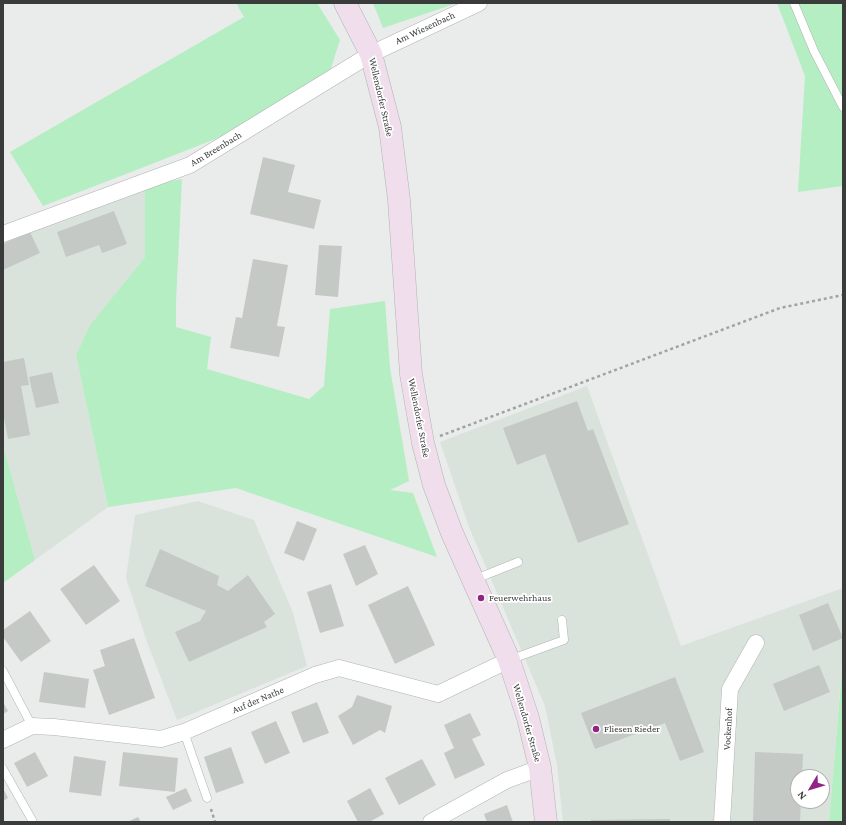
<!DOCTYPE html>
<meta charset="utf-8">
<style>
body{margin:0}
#map{position:relative;width:846px;height:825px;overflow:hidden;background:#e9ecea;font-family:"Crimson Pro",serif}
canvas{display:block}
.frame{position:absolute;inset:0;border:4px solid #3a3c3b;pointer-events:none}
.north{position:absolute;left:790px;top:769px;width:40px;height:40px;box-sizing:border-box;background:#fff;border:1px solid #b0b1b1;border-radius:50%;rotate:232deg;font-size:11px;font-weight:700;line-height:16px;text-align:center;color:#3a3c3b}
.north::after{content:'';display:block;margin:auto;width:14px;height:18px;background:#922485;clip-path:polygon(50% 0,100% 100%,50% 72%,0 100%)}
</style>
<div id="map">
<canvas width="846" height="825"></canvas>
<div class="frame"></div>
<div class="north">N</div>
</div>
<script>
const g = document.querySelector('canvas').getContext('2d');
g.lineJoin = 'round';
function fillPath(path, color) {
  g.fillStyle = color;
  g.fill(path, 'evenodd');
}
function toPath(rows) {
  const path = new Path2D();
  for (const r of rows) {
    path.moveTo(r[0], r[1]);
    for (let i = 2; i < r.length; i += 2) path.lineTo(r[i], r[i + 1]);
  }
  return path;
}
function strokePath(path, color, width, dash) {
  g.strokeStyle = color;
  g.lineWidth = width;
  g.lineCap = dash ? 'butt' : 'round';
  g.setLineDash(dash || []);
  g.stroke(path);
}
function drawText(font, color, halo, rows, align = 'center') {
  g.font = font + ' "Crimson Pro",serif';
  g.lineWidth = 3.5;
  g.setLineDash([]);
  g.textBaseline = 'middle';
  g.strokeStyle = halo;
  g.fillStyle = color;
  for (const [text, x, y, turn = 0] of rows) {
    g.save();
    g.translate(x, y);
    g.rotate((+turn || 0) * Math.PI / 180);
    g.textAlign = isNaN(turn) ? turn : align;
    if (halo) g.strokeText(text, 0, 0);
    g.fillText(text, 0, 0);
    g.restore();
  }
}
const built = toPath([
 [145,186,145,257,90,325,76,355,108,507,35,560,3,445,3,238],
 [587,386,681,646,843,588,843,653,829,822,563,822,557,765,545,706,469,527,440,442],
 [798,777,822,777,822,801,798,801],
 [198,501,254,520,293,613,307,666,177,720,147,642,126,578,135,515]
]);
const green = toPath([
 [236,3,317,3,340,40,330,71,228,134,144,167,43,206,10,152,244,17],
 [373,3,457,3,383,28],
 [777,3,843,3,843,186,798,192,805,76],
 [182,179,176,302,176,327,211,337,207,369,309,399,324,386,330,309,385,301,390,368,409,481,390,490,413,493,437,557,236,488,108,507,76,355,90,325,145,257,145,186],
 [3,445,35,560,3,583],
 [843,657,843,822,829,822]
]);
const building = toPath([
 [263,157,295,165,288,192,321,200,314,229,250,214],
 [114,211,127,244,102,253,99,245,66,257,57,232],
 [30,232,40,253,3,270,3,244],
 [319,245,342,246,338,297,315,295],
 [253,259,288,265,277,326,285,327,279,357,230,348,236,317,242,318],
 [24,358,29,385,21,386,30,435,8,439,3,413,3,362],
 [52,372,59,403,36,408,29,377],
 [577,401,588,431,593,429,629,524,578,543,545,454,517,465,503,428],
 [297,521,317,529,304,561,284,553],
 [365,545,378,574,356,586,343,554],
 [160,549,219,576,217,585,228,591,248,575,275,614,264,622,267,627,189,662,175,632,200,621,206,611,145,586],
 [94,565,120,601,86,625,60,589],
 [331,584,344,626,320,633,307,592],
 [408,586,435,645,395,664,368,605],
 [828,603,843,638,813,651,799,615],
 [30,611,51,641,21,662,3,637,3,630],
 [134,638,155,698,109,715,93,670,105,666,100,650],
 [819,665,830,692,784,711,773,684],
 [44,672,89,679,85,708,39,702],
 [675,677,704,752,680,761,665,723,595,749,581,713],
 [357,695,392,706,385,733,380,730,353,745,338,716,352,707],
 [3,702,8,711,3,714],
 [317,702,329,733,303,743,291,712],
 [470,713,481,735,472,739,485,765,455,779,444,753,454,748,444,725],
 [276,721,290,753,265,764,251,732],
 [231,747,244,783,216,793,204,757],
 [35,752,48,776,27,787,14,763],
 [123,752,178,758,175,792,119,786],
 [755,752,803,754,802,777,798,777,798,801,801,801,800,822,753,822],
 [74,756,106,761,101,796,69,792],
 [422,759,436,785,399,805,385,778],
 [3,788,8,798,3,801],
 [186,788,192,801,173,810,166,797],
 [370,788,384,814,369,822,358,822,347,801],
 [507,805,513,822,487,822,484,814],
 [138,817,141,822,127,822],
 [670,819,670,822,591,822,591,820]
]);
const path = toPath([
 [440,436,780,308,843,295],
 [211,809,215,822]
]);
const lane = toPath([
 [794,3,814,51,843,107],
 [473,580,518,562],
 [509,660,564,640,562,620],
 [3,671,32,726],
 [184,732,207,798],
 [3,769,32,820]
]);
const street = toPath([
 [3,234,190,165,371,54,479,3],
 [3,740,32,726,54,727,161,739,184,732,315,675,339,668,438,694,509,660],
 [431,822,507,780,540,768],
 [722,822,730,689,756,643]
]);
const secondary = toPath([
 [345,3,371,54,390,127,399,200,411,374,423,443,434,485,452,533,509,660,528,718,540,768,546,822]
]);
const markers = [
 [481,598,4,"#922485"],
 [596,729,4,"#922485"]
];
const streetNames = [
 ["Am Wiesenbach",425,28,-25],
 ["Wellendorfer Straße",381,97,77],
 ["Am Breenbach",216,149,-31],
 ["Wellendorfer Straße",419,418,79],
 ["Auf der Nathe",258,700,-23],
 ["Wellendorfer Straße",527,723,74],
 ["Vockenhof",728,729,-87]
];
const poiNames = [
 ["Feuerwehrhaus",489,598],
 ["Fliesen Rieder",604,729]
];
fillPath(built, '#d9e3db');
fillPath(green, '#b4eec2');
fillPath(building, '#c5c9c6');
strokePath(lane, '#b0b4b1', 9);
strokePath(street, '#b0b4b1', 17);
strokePath(secondary, '#b0b4b1', 23);
strokePath(path, '#a1a3a2', 2.5, [3, 3]);
strokePath(lane, '#fff', 8);
strokePath(street, '#fff', 16);
strokePath(secondary, '#f0deec', 22);
for (const [x, y, r, color] of markers) {
  const dot = new Path2D();
  dot.arc(x, y, r, 0, 2 * Math.PI);
  g.fillStyle = color;
  g.fill(dot);
  strokePath(dot, '#fff', 1.5);
}
drawText('10px', '#3a3c3b', '#fff', streetNames);
drawText('10px', '#3a3c3b', '#fff', poiNames, 'left');
</script>
